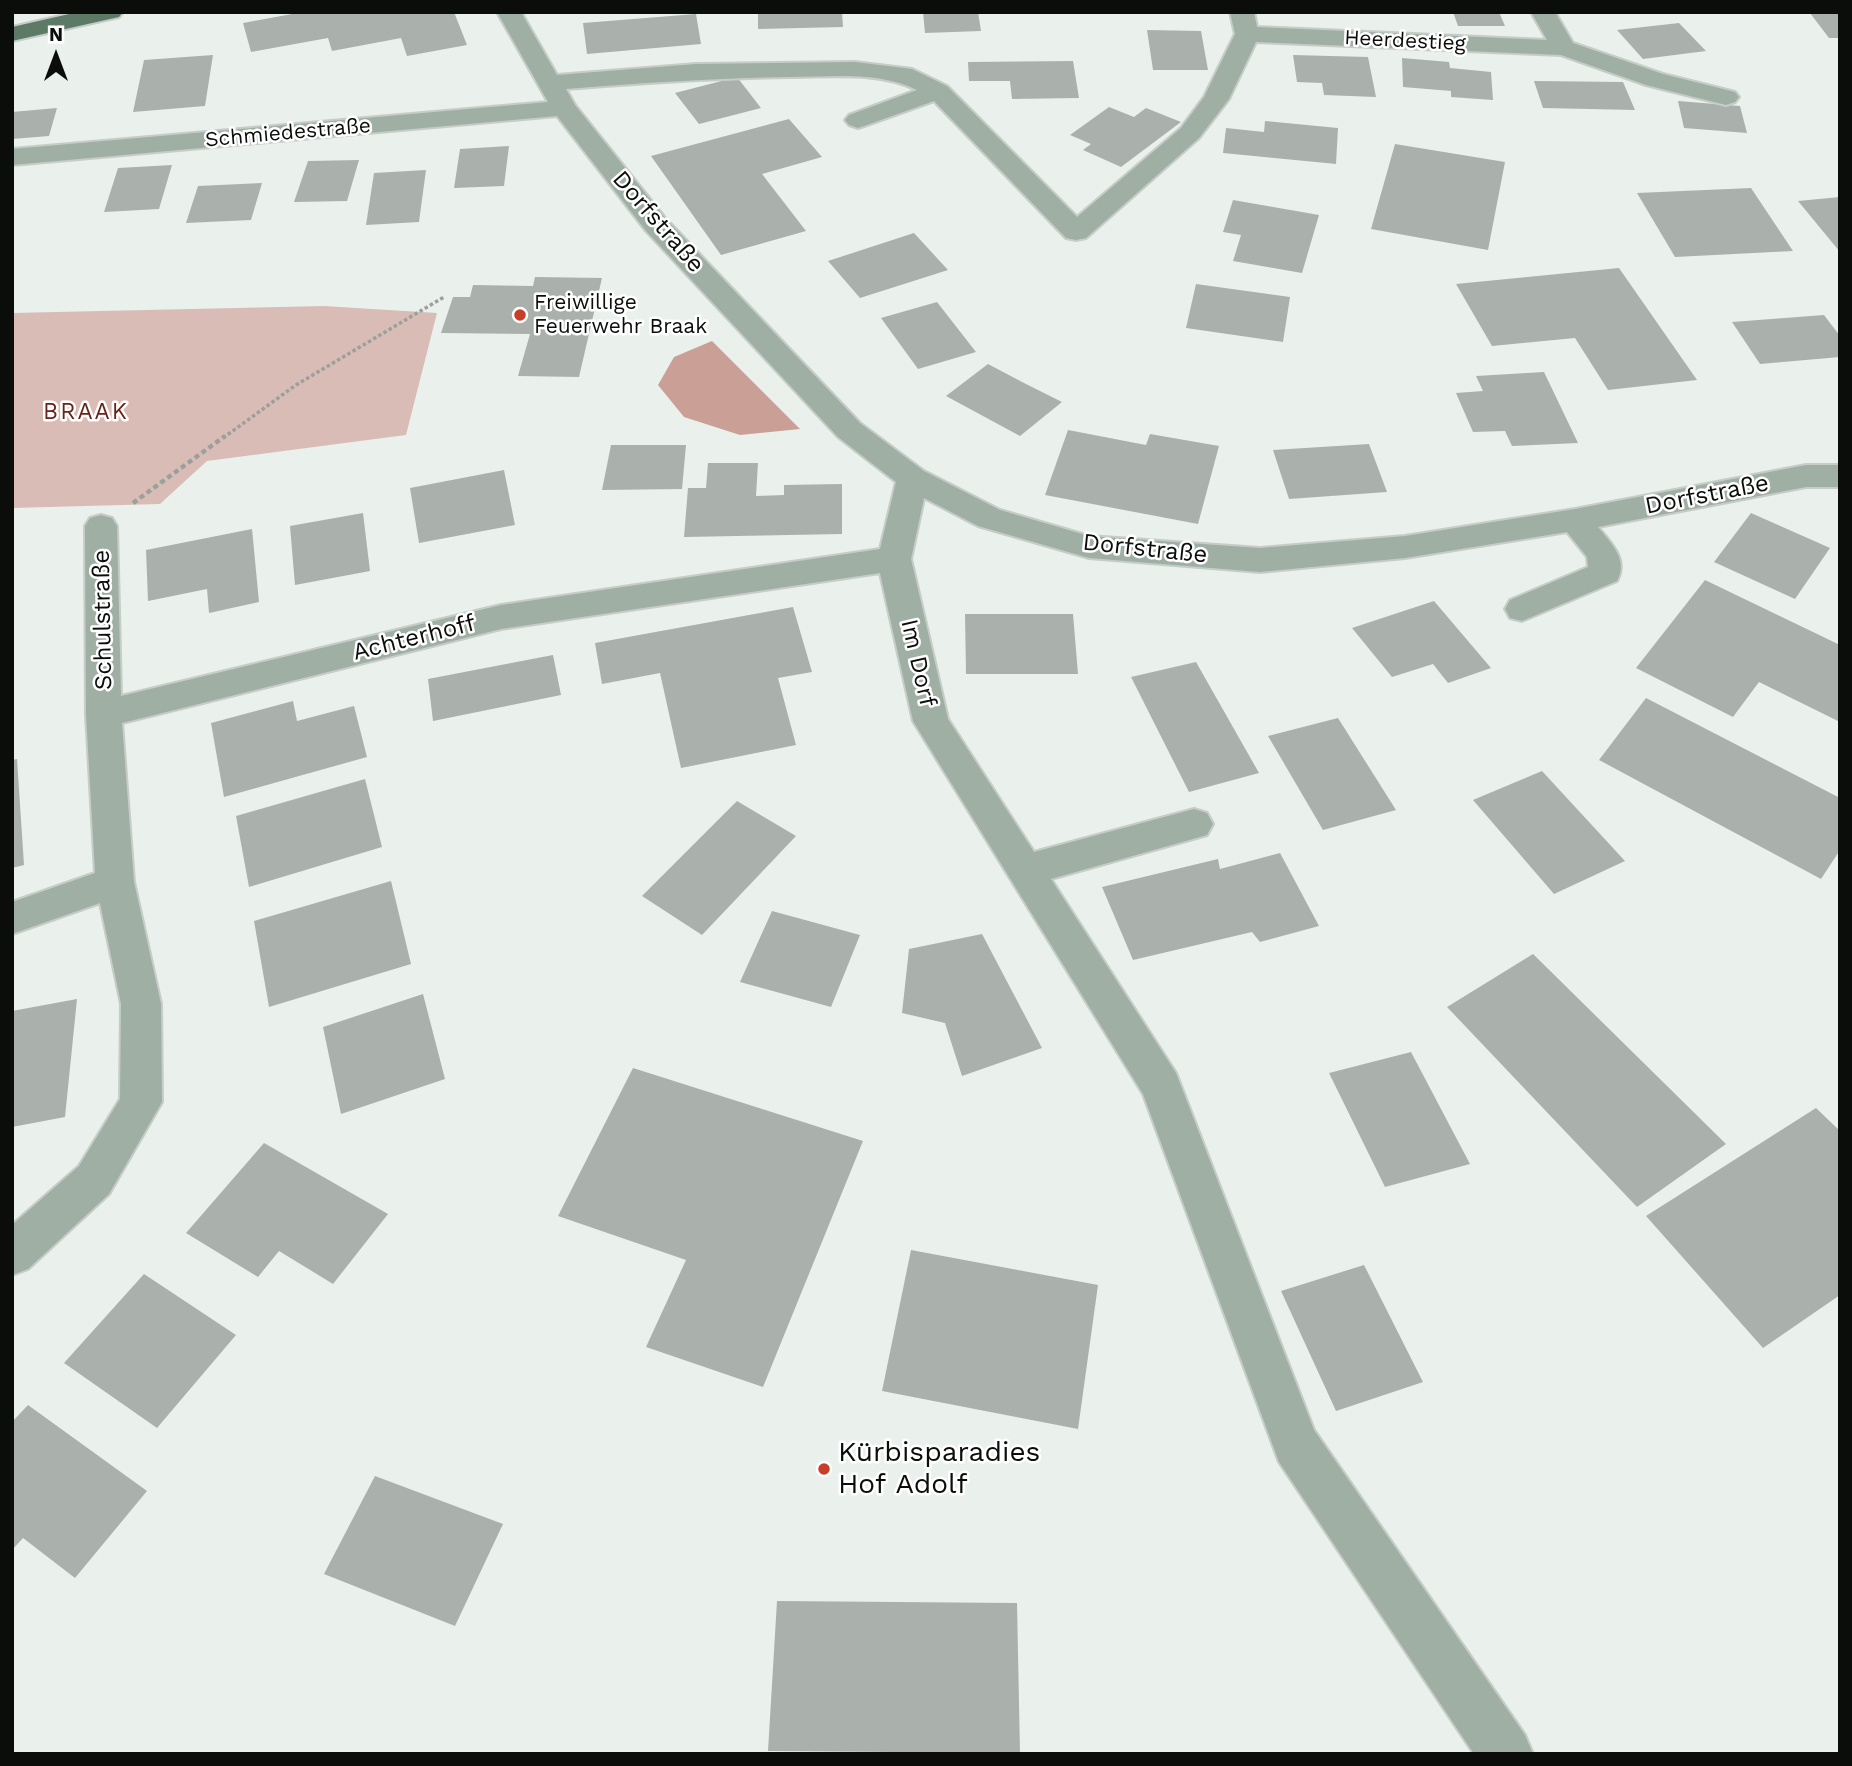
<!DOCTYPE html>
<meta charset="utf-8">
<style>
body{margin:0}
#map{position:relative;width:1852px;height:1766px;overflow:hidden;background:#eaf1ec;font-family:"Work Sans",sans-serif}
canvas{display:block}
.frame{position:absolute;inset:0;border:14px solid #0b0d0b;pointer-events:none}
.north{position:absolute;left:21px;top:21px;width:70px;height:70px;-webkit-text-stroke:5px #fff;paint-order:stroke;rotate:0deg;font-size:19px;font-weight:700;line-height:28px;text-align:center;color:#0b0d0b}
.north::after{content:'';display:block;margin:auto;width:24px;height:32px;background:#0b0d0b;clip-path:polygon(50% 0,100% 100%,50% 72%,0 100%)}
</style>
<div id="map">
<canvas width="1852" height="1766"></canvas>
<div class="frame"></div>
<div class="north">N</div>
</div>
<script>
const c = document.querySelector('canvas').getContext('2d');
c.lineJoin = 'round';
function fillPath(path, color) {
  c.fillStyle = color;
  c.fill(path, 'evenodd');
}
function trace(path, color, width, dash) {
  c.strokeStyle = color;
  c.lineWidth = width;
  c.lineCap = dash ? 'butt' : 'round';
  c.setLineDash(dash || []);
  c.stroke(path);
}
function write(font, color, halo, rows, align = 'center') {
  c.font = font + ' "Work Sans",sans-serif';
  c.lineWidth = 5;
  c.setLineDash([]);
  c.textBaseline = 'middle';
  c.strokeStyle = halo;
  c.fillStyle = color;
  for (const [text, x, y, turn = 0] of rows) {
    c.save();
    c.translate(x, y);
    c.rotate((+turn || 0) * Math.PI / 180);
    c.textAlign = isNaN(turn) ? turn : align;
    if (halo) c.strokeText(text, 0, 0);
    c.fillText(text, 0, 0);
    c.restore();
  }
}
fillPath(new Path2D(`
 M324,306L437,313L406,435L207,461L160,504L12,508V313Z`), '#dabcb6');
fillPath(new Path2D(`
 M712,341L800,429L740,435L684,417L658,385L674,357Z`), '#ca9f96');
fillPath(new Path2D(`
 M303,12H454L467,45L407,56L401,38L332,51L328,38L251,52L243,23Z
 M758,12H842L843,27L758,29Z
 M923,12H978L981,31L925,33Z
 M1453,12H1499L1505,26H1458Z
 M1834,12H1840V38H1829L1810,13Z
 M696,14L701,44L587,54L583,23Z
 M1679,23L1706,51L1643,59L1617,30Z
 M1147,30L1201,31L1208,70H1153Z
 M213,55L205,106L133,112L144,60Z
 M1293,55L1368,57L1376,97L1324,95L1322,83L1297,82Z
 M1402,58L1449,62L1450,68L1491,72L1493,100L1451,97V91L1403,87Z
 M1073,61L1079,98L1012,99L1010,81H969L968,62Z
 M737,77L761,108L699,124L675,93Z
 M1534,81L1623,82L1635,110L1543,108Z
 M1678,101L1740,106L1747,133L1684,128Z
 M1109,107L1134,117L1146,108L1181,122L1121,167L1083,150L1091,144L1070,135Z
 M57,108L49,136L12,139V112Z
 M789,119L822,157L762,174L806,231L721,255L651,156Z
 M1265,121L1338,128L1336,164L1223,153L1226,128L1264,132Z
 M1395,144L1505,162L1488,250L1371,229Z
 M509,146L504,186L454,188L460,149Z
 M359,160L347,201L294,202L308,161Z
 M172,165L159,209L104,212L118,168Z
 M426,170L419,222L366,225L374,173Z
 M262,183L251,220L186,223L198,186Z
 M1751,188L1793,251L1675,257L1637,193Z
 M1840,197V252L1798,201Z
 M1233,200L1319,215L1302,273L1233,261L1241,235L1223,232Z
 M914,233L948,270L860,298L828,261Z
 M1619,268L1697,380L1608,390L1575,338L1492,346L1456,284Z
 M535,277L602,278L579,377L518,376L530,334L441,333L453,297H470L473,285L533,286Z
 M1196,284L1290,297L1283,342L1186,328Z
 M937,302L976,352L918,369L881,318Z
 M1824,315L1840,336V357L1760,364L1732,322Z
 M988,364L1024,383L1062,402L1020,436L946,396Z
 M1544,372L1578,443L1512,446L1505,431L1473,432L1456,393L1483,391L1476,376Z
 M1068,430L1146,445L1150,434L1219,446L1198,524L1045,495Z
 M1369,444L1387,492L1289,499L1273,450Z
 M611,445H686L682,489L602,490Z
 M708,463H758L756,496L784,495V485L842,484V534L684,537L688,488H706Z
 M504,470L515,525L419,543L410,488Z
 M363,513L370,571L295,585L290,526Z
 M1751,513L1830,548L1795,599L1714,562Z
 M252,529L259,602L209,613L207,589L148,601L146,550Z
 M1705,580L1840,645V722L1759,682L1733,717L1636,668Z
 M1434,601L1491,668L1448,683L1433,664L1392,677L1352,628Z
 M793,607L812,672L778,678L796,745L681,768L660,673L602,684L595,643Z
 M965,614H1073L1078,674H966Z
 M553,655L561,695L433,721L428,679Z
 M1196,662L1259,773L1189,792L1131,677Z
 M1646,698L1840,798V850L1821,879L1599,760Z
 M293,701L297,721L354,706L367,757L224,797L211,723Z
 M1338,718L1396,810L1323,830L1268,736Z
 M17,759L24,865L12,868V760Z
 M1542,771L1625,861L1554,894L1473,800Z
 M365,779L382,847L249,887L236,816Z
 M737,801L796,836L702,935L642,896Z
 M1280,853L1319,926L1260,942L1252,932L1133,960L1102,887L1218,859L1220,869Z
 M391,881L411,964L269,1007L254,921Z
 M772,911L860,935L831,1007L740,982Z
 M982,934L1042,1048L962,1076L945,1023L902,1013L909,949Z
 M1533,954L1726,1144L1637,1207L1447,1007Z
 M423,994L445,1079L341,1114L323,1027Z
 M77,999L65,1117L12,1127V1011Z
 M1411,1052L1470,1164L1385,1187L1329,1073Z
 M633,1068L863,1141L763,1387L646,1347L686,1260L558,1216Z
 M1816,1108L1840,1131V1295L1763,1348L1646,1216Z
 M264,1143L388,1214L333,1284L279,1251L258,1277L186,1233Z
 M911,1250L1098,1285L1078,1429L882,1391Z
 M1364,1265L1423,1382L1336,1411L1281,1291Z
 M144,1274L236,1335L157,1428L64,1363Z
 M28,1405L147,1491L75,1578L23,1538L12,1550V1422Z
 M375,1476L503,1524L455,1626L324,1574Z
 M777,1601L1017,1603L1020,1753L768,1751Z`), '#aab1ac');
const minor = new Path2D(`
 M497,12H521L557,75L696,64L855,62L912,69L947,86L1077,217L1181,128L1204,97L1235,34L1230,12H1254L1257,27L1547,40L1531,12H1555L1573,43L1663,74L1735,92L1739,97L1735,102L1726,105L1646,85L1561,55L1256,42L1229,99L1199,138L1086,238L1076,240L1066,238L934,101L867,125L858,128L849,125L845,120L849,115L917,90C878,71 832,77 790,77C715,78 641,83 566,89L575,105L666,219L860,423L924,471L1000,510L1089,536L1260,548L1405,536L1575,509L1806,465H1840V487H1806L1598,527C1611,543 1629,560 1617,581L1522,621L1510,618L1505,609L1510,600L1588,567L1587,557L1567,532L1405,558L1260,572L1089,558L978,526L924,498L911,559L948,719L1034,852L1194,809L1207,813L1213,824L1207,835L1051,879L1176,1073L1314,1430L1525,1735L1533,1754H1474L1279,1462L1143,1094L913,721L880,573L501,629L122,723L134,882L161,1004L162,1102L109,1194L28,1269L12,1275V1225L79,1166L120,1099L121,1004L100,903L12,934V902L95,873L86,714L85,526L90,518L101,515L112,518L117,526L121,696L501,605L880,549L896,482L838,437L646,231L557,116L12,165V149L548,102Z`);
const major = new Path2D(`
 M78,12H123L119,17L12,41V27Z`);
trace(minor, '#c6cdc8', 4);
trace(major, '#c6cdc8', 4);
trace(new Path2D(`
 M223,438L296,385L444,297`), '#9ba09c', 3.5, [3.5, 2.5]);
trace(new Path2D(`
 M133,503L225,436`), '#9ba09c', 4.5, [5, 3.5]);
fillPath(minor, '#9fafa4');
fillPath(major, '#5d7a66');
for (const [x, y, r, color] of [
 [520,315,7,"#c93e29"],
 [824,1469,7,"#c93e29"]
]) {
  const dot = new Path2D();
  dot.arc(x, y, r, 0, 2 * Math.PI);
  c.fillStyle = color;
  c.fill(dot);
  trace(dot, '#fff', 2.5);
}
write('21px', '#0b0d0b', '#fff', [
 ["Heerdestieg",1405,41,3],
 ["Schmiedestraße",288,133,-5]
]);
write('21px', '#0b0d0b', '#fff', [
 ["Freiwillige",534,303],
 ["Feuerwehr Braak",534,327]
], 'left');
c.letterSpacing = '2px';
write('23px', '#68241a', '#fff', [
 ["BRAAK",86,412]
]);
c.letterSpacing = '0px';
write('24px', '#0b0d0b', '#fff', [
 ["Dorfstraße",658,222,49],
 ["Dorfstraße",1707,495,-11],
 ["Dorfstraße",1145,549,6],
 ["Schulstraße",103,620,-91],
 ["Achterhoff",414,638,-14],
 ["Im Dorf",918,663,77]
]);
write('28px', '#0b0d0b', '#fff', [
 ["Kürbisparadies",838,1453],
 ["Hof Adolf",838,1485]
], 'left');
</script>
